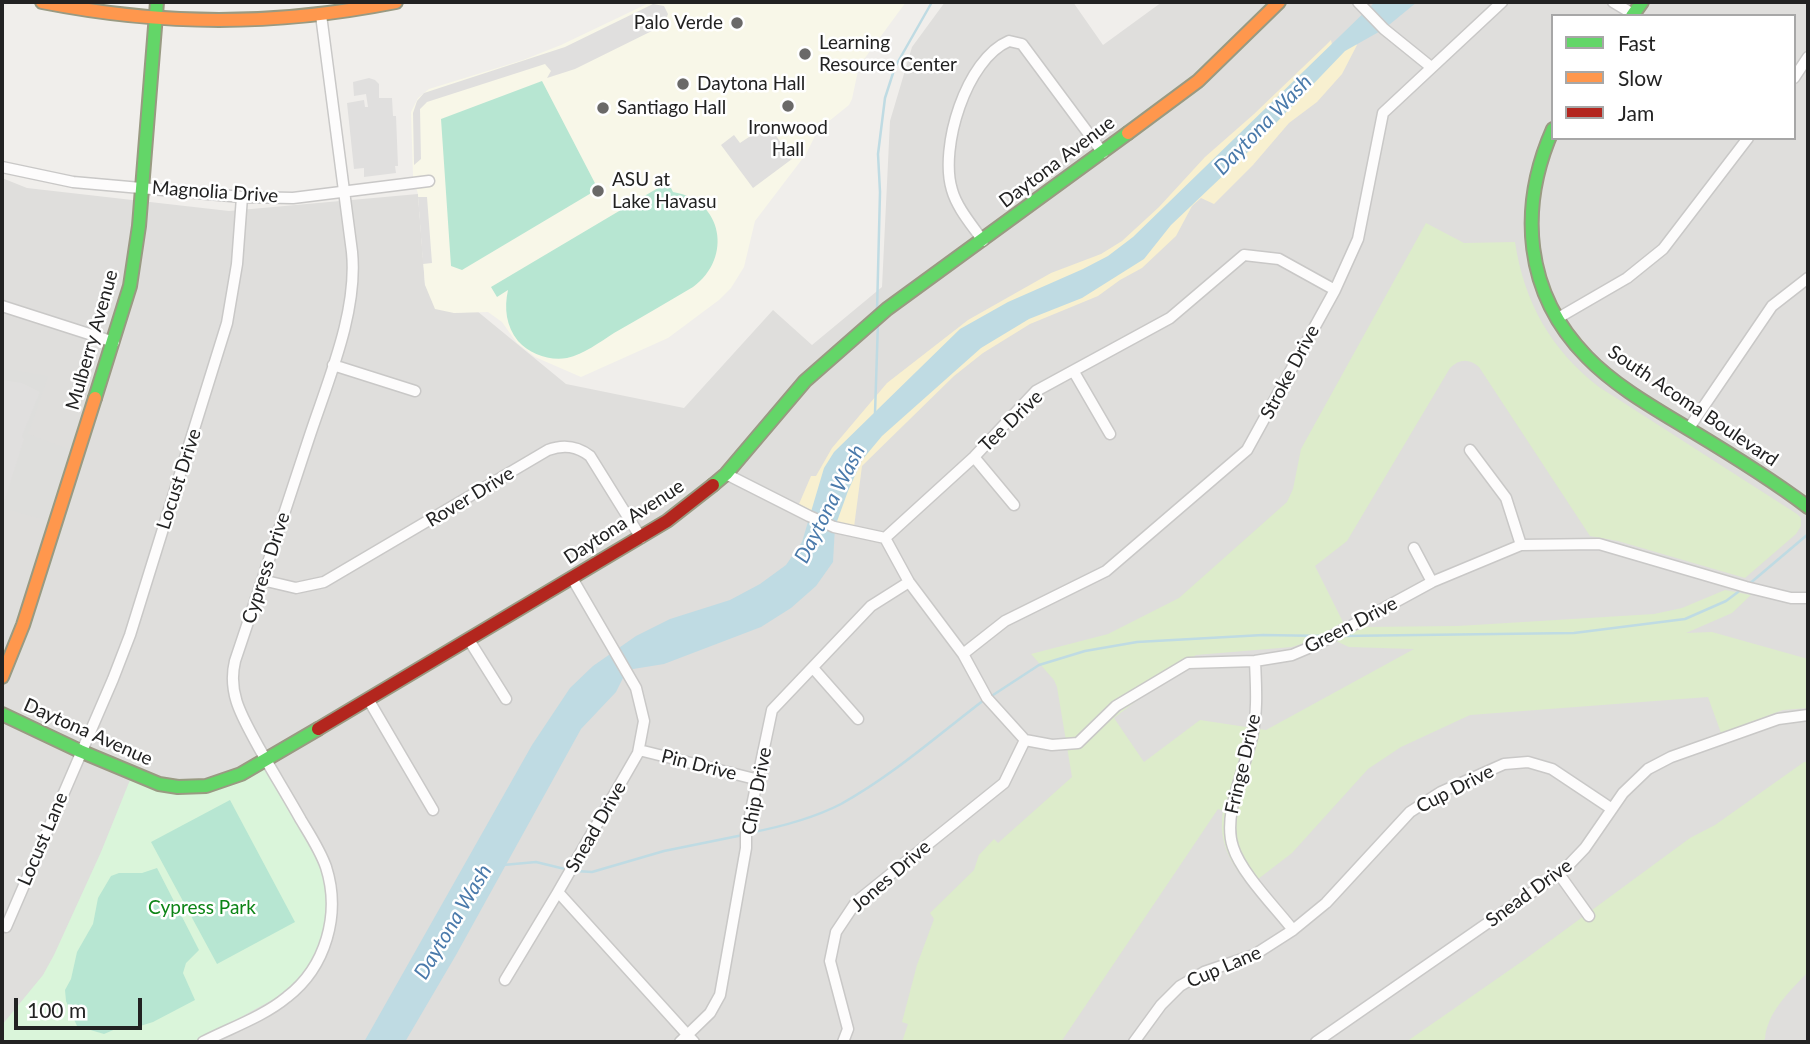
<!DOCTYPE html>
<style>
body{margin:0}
#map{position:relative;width:1810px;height:1044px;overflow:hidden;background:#f0eeeb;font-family:Lato,sans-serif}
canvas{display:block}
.frame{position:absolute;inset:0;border:4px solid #222;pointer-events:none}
.legend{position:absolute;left:1551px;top:14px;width:245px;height:126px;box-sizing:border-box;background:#fff;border:2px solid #a7a7a7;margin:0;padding:9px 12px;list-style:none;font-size:21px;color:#222}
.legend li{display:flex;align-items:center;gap:14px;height:35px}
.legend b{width:35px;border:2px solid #a7a7a7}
.scale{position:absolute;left:14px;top:998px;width:128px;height:32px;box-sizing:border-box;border:4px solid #222;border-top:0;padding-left:9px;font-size:21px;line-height:24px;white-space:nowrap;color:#222;-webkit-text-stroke:5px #fff;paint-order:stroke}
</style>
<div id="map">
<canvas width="1810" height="1044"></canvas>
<div class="frame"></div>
<ul class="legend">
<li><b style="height:9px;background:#63d668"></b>Fast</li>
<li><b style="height:9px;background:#ff974d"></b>Slow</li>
<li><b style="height:9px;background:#b3261e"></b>Jam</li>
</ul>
<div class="scale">100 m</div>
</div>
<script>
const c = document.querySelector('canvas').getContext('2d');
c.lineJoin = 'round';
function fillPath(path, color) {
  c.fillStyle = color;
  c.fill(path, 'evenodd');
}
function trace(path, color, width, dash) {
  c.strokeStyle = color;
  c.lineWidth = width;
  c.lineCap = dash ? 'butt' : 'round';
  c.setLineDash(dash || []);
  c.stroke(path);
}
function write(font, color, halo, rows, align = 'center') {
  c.font = font + ' Lato,sans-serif';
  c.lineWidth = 5;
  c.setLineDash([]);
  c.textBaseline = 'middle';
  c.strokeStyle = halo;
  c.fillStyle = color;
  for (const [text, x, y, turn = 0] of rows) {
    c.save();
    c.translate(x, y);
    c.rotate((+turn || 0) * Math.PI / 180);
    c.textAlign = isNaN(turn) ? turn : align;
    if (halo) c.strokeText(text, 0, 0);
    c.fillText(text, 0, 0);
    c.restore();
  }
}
fillPath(new Path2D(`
 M945,2H1073L1103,45L1162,2H1808V1042H2V178L27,188L229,211L418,194L425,285L454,313L477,311L566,384L684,408L773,310L812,345L882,287L890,121L912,47ZM1553,16H1794V138H1553Z`), '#dfdedc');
fillPath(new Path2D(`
 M651,2H906L859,66L852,99L849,105L818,130L806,154L755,221L744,267L731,288L719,300L668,338L581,377L535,357L517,343L502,322L488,312L454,313L435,309L425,285L418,194L413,176L411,112L418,98L429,89L523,60L561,45Z`), '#f8f7e8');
fillPath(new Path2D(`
 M2,368L48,376L28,434L74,451L52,522L6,509L2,522Z`), '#dededc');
fillPath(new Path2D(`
 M1426,223L1464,243L1515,242C1524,302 1551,350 1599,387L1797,514L1801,518V526L1796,534L1745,578L1618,541L1590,536L1479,367C1469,358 1459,359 1450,368L1347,541L1315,566L1343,622L1311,641L1292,647L1196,655L1114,718L1144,762L1200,720L1266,730L1414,649L1349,647L1336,641L1364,627L1458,626L1654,614L1682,608L1725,590L1751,595L1732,613L1686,633L1712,632L1808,659V708L1783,710L1721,733L1708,697L1470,715L1401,747L1368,769L1292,853L1249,886C1230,862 1218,842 1223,811L1218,809L1061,1042H902L908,1024L902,1022L917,965L934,919L930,913L974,870L979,855L994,839L998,843L1072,777L1057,687L1054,680L1031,654L1108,634L1179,598L1287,502L1293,489L1301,449Z
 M1804,762H1808V972C1790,991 1767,1012 1765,1039L1762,1042H1406L1524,960L1690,838L1715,825Z`), '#ddeccb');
fillPath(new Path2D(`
 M1350,37L1357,45L1342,74L1317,102L1289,123L1253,165L1214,204L1201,198L1192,206L1176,236L1142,268L1120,280L1098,296L1030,324L983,353L954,376L862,466L854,527L826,518L799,504L811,476H816L832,448L887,383L968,320L1051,273L1101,254L1122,241L1159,207L1205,157L1254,114L1325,46L1331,40L1333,49Z`), '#f8f0d0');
fillPath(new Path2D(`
 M259,770H267L312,846L324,873L327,892L324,931L319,949L305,973L296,982L274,999L195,1042H2V1025L43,975L54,955L101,852L130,780C175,801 218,797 259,770Z`), '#daf5da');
fillPath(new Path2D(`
 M542,81L598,189L462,270L451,266L441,119Z
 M668,182L673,192C723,200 733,258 693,287C667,302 641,318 614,333C600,342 584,354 567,358C549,361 530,354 518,341C506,326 504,308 508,290L497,297L491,287Z
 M230,800L295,922L217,964L151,842Z
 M157,868L199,950L186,963L183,973L195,1000L153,1022L137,1027L118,1028L104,1034L77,1026L66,1001L65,990L71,979L77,952L93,924L98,898L111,876L119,873H142Z`), '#b7e6d2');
fillPath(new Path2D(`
 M653,4L664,6L668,14L664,25L575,69L547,78L551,71L545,64L427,102L420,109L421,159L414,165L413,113L417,101L424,93L565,47Z
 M369,78L375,80L379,84V98H392L393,116H396L398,166H395L396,173L364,177V168L354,169L347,103L364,100L365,107H368L366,94L354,96L353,82Z
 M766,121L792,159L753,188L721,145L734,135L740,143L752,135L750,132Z
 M418,197H427L432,263L423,264Z
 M2,380L22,383L40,392L22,436L24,439L2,509Z`), '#e0dfde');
fillPath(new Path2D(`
 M1375,2H1417L1384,29L1345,51L1250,150L1171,225L1144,259L1082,298L1029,319L981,348L882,436L862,460L848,491L835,527L833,562L816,586L791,608L761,627L664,664L627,670L616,692L581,729L456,955L405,1042H364L532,745L570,688L593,666L636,636L670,619L730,600L760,584L786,565L802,542L824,468L834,452L960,329L1008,302L1083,269L1108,256L1133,237Z`), '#bfdbe3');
trace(new Path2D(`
 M877,312L880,192L878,154L885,98L895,67L932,2
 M875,413L878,322
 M1748,585L1807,535
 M1341,636L1574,633L1685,619L1726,601L1742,589
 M990,697L1039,665L1085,651L1137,642L1263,635L1324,636
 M749,833C780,827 812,819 841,804C892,776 938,735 984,700
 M503,865L536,862L569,870
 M576,871L592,872L664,851L743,835`), '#bfdbe3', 2.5);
const street = new Path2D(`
 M1358,2L1384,29L1431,67
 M1613,2L1633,14
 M1794,78L1808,57
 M2,167L73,182L242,197L293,198L429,181
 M983,241C972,225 957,208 952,190C939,148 966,59 1009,41L1022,44L1103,153
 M2,306L114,342
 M1558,318L1627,278L1663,249L1748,138
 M333,365L415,391
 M1074,372L1110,434
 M1689,428L1772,306L1808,278
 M1470,450L1506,498L1521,545
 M974,457L1014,505
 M726,474L809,516L834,527L885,538
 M885,538L909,582L963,654L987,698L1025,740L1052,745L1078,743L1116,706L1188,663L1255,661L1292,655L1318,644L1432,582L1521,545L1599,544L1746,587L1791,598H1808
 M885,538L974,457L1036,391L1170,318L1244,255L1279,259L1335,290
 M1414,548L1432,582
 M572,578L636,688L644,721L638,753L558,892L694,1042
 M262,580L296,588L324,582L548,450C564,444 577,446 590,456L641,538
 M469,640L506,699
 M963,654L1005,621L1106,571L1247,450L1335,290L1358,239L1383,113L1502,2
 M1255,661C1256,686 1258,711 1252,737C1245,769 1222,815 1233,847C1241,873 1276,908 1293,930
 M813,668L858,719
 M368,699L433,810
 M639,750L759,780
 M1559,874L1589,916
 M6,927L113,679L130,635L227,323L237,264L242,197
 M505,980L558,892
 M203,1042C230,1028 263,1017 287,997C326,967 341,914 326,867C320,850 310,835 301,820C287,795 272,771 258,746C243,718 227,694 235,661C260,587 285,512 309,438C328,380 358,312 352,252L321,15
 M680,1042L710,1013L720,995L746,848V834L772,710L871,606L909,582
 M843,1042L848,1029L830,961L836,932L856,902L1004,783L1025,740
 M1134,1042L1161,1005L1180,986L1204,972L1254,955L1293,930L1326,903L1410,812L1441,792L1504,764L1528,762L1552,769L1612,809
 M1316,1042L1564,870L1585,848L1623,793L1648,769L1671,757L1778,719L1808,715`);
const fast = new Path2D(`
 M1632,16L1642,2
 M1553,129C1518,208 1524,293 1587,357C1616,387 1656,409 1692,431C1732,455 1771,479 1808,507
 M95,398L130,286L139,226L157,2
 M713,485L726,474L805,381L887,309L1128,133
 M2,714L80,751L159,784L178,787L206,786L241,774L318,729`);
const slow = new Path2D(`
 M42,2C164,26 274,26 396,2
 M1128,133L1198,81L1279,2
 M2,677L23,625L95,398`);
const jam = new Path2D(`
 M318,729L667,521L713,485`);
trace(street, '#c9c8c7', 13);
trace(fast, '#999a82', 16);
trace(slow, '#999a82', 16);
trace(jam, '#999a82', 16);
trace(street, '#fdfcfc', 10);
trace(fast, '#63d668', 12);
trace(slow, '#ff974d', 12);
trace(jam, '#b3261e', 12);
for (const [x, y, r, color] of [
 [737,23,7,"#6a6968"],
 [805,54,7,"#6a6968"],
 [683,84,7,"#6a6968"],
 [788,106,7,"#6a6968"],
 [603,108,7,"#6a6968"],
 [598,191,7,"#6a6968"]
]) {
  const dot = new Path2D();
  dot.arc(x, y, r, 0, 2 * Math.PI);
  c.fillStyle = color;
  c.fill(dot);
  trace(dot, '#fff', 2.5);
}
write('19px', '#222', '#fff', [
 ["Palo Verde",723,23,"right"],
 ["Learning",819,43],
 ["Resource Center",819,65],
 ["Daytona Hall",697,84],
 ["Santiago Hall",617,108],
 ["Ironwood",788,128,"center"],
 ["Hall",788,150,"center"],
 ["ASU at",612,180],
 ["Lake Havasu",612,202]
], 'left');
write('19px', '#222', '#fff', [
 ["Daytona Avenue",1057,162,-37],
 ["Magnolia Drive",215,192,4],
 ["Mulberry Avenue",92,340,-74],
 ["Stroke Drive",1290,372,-62],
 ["South Acoma Boulevard",1693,406,34],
 ["Tee Drive",1011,421,-44],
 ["Locust Drive",179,479,-72],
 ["Rover Drive",470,497,-31],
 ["Daytona Avenue",624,522,-33],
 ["Cypress Drive",266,568,-72],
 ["Green Drive",1351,625,-27],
 ["Daytona Avenue",88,732,24],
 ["Fringe Drive",1243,764,-77],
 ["Pin Drive",699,765,14],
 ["Cup Drive",1455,789,-27],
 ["Chip Drive",757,791,-79],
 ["Snead Drive",596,827,-60],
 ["Locust Lane",43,839,-67],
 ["Jones Drive",891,876,-41],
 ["Snead Drive",1529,893,-36],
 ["Cup Lane",1224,967,-23]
]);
write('19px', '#0c8416', '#fff', [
 ["Cypress Park",202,908]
]);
write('italic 21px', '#4a7aab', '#fff', [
 ["Daytona Wash",1263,125,-46],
 ["Daytona Wash",830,504,-63],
 ["Daytona Wash",453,922,-59]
]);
</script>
